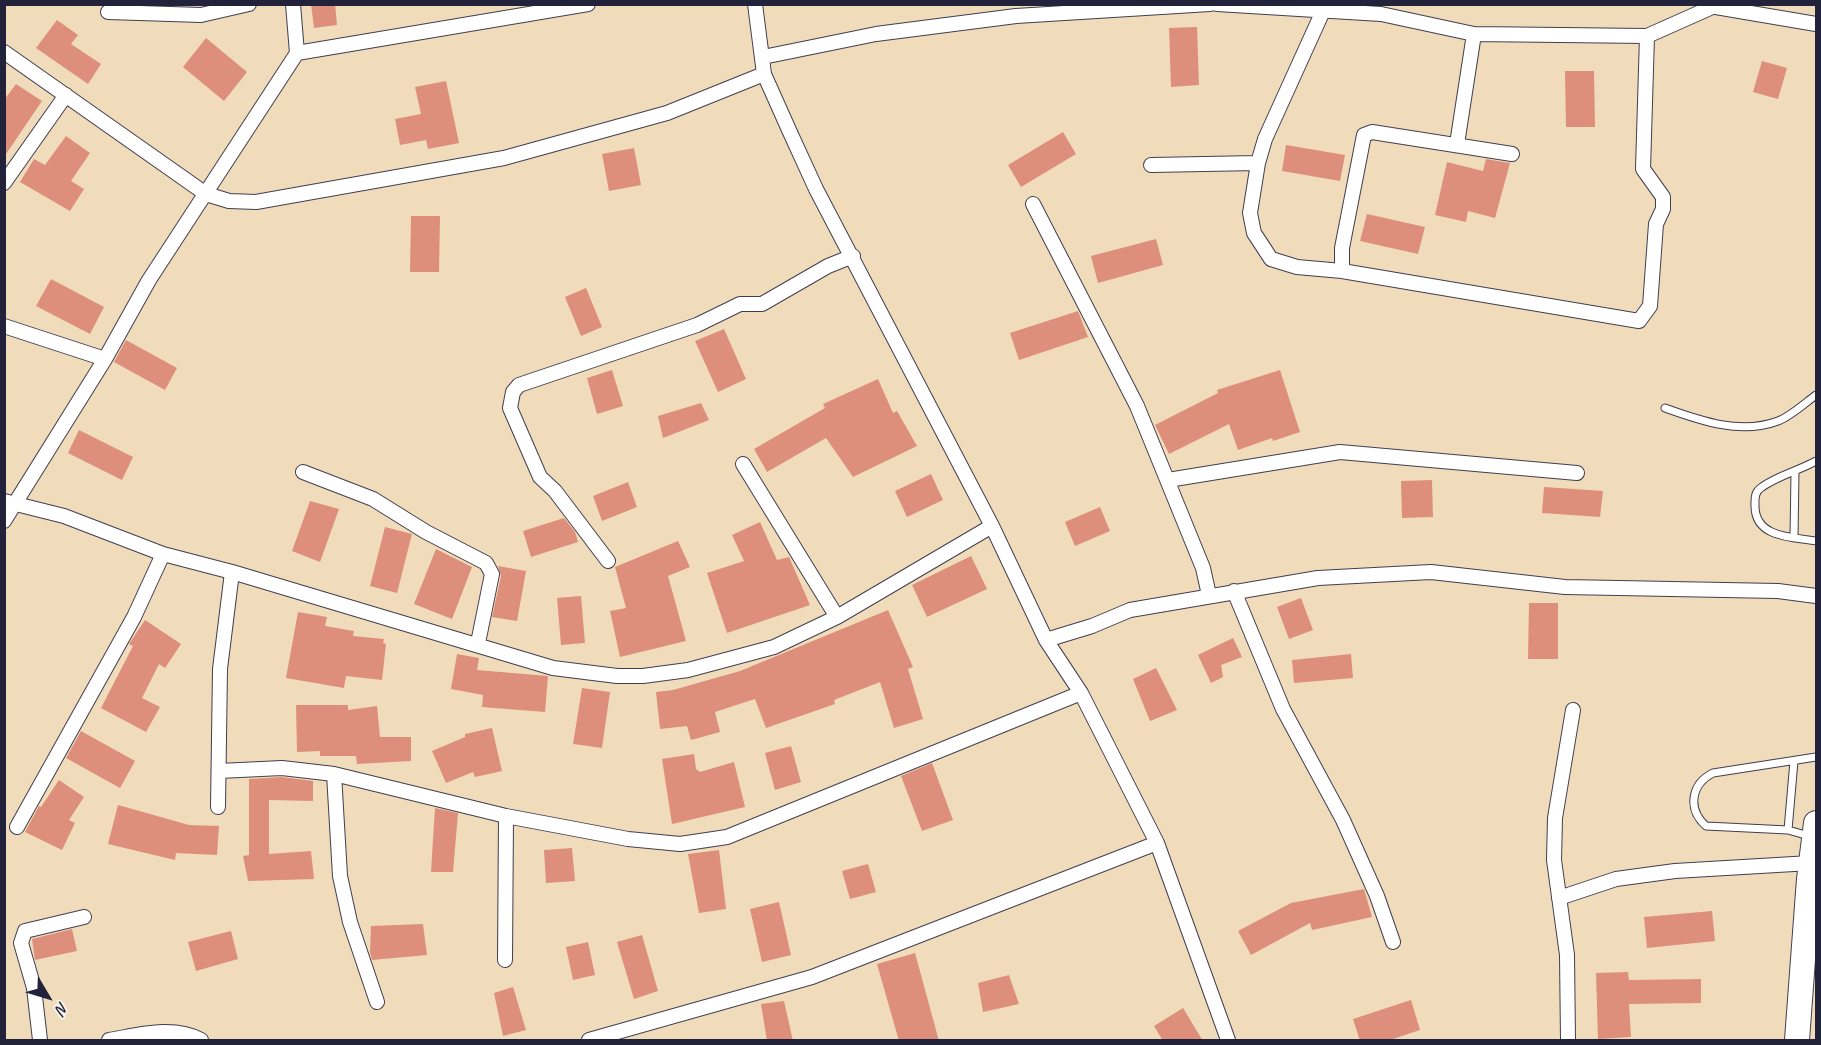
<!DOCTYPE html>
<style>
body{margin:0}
#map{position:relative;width:1821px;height:1045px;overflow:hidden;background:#f0dcbb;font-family:Caveat,sans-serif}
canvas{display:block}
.frame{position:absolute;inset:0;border:6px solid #22223b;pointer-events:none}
.north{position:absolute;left:18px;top:967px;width:60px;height:60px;-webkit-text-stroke:4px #f7f3e8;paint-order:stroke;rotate:128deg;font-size:16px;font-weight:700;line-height:24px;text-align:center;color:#22223b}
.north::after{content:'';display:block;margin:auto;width:21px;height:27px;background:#22223b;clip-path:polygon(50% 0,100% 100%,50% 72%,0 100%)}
</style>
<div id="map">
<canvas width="1821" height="1045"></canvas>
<div class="frame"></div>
<div class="north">N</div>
</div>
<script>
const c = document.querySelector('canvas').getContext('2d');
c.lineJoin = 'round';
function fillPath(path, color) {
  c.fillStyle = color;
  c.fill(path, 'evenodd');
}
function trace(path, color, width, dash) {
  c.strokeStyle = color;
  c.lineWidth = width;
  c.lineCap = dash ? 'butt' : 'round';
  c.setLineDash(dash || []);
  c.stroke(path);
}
fillPath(new Path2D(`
 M311,4H335L337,25L314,28Z
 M57,20L78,35L71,44L101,64L88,84L36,48Z
 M1197,27L1199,85L1171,87L1169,28Z
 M206,38L247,72L224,101L183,67Z
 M1762,61L1787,68L1778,99L1753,92Z
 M1565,71H1594L1595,127H1566Z
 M446,81L459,143L428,149L426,140L400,145L395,119L421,114L415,87Z
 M16,84L42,101L4,157V100Z
 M1063,132L1076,154L1021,187L1008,165Z
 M66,136L90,153L71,181L84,189L70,211L20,182L34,159L45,165Z
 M1286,145L1345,155L1340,181L1282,171Z
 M634,148L641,185L609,191L602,154Z
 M1486,159L1510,163L1495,218L1468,211L1466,222L1435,215L1447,162L1483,171Z
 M1367,214L1425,227L1418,254L1360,241Z
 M411,216H440L439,272H410Z
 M1156,239L1163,265L1098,283L1091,256Z
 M51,279L104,307L90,334L36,306Z
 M586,288L602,327L581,336L565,297Z
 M1078,311L1088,337L1019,360L1010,333Z
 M724,329L746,379L718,392L695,341Z
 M126,340L177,368L165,390L114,362Z
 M612,370L623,406L597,414L587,378Z
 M1280,370L1300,432L1273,441L1272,438L1238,450L1229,424L1169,454L1155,425L1218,393L1217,390Z
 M878,379L893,413L897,411L917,446L853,477L826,438L767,472L754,449L825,408L823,404Z
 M701,403L709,420L663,438L658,416Z
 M79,430L133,457L122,480L68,453Z
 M931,474L943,500L907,517L895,491Z
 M1432,480L1433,517L1402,518L1401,481Z
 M628,482L637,507L602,521L593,496Z
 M1544,487L1603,491L1600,517L1542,513Z
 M310,501L339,509L320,562L292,551Z
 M1100,507L1110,531L1075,546L1065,522Z
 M564,518L575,532L578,542L531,557L523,531Z
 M760,522L777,560L789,557L810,605L727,633L707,573L744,561L732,535Z
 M385,527L412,534L397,593L370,586Z
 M678,541L690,567L668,576L686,641L620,657L610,611L626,608L615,567Z
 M436,549L472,567L452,619L414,604Z
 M971,556L987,589L927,617L912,585Z
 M498,566L526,571L517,621L492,617L501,576Z
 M581,596L585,643L561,645L557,598Z
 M1301,598L1313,630L1289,639L1277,607Z
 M1529,603H1558V659H1528Z
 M888,610L913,667L908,669L923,719L894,728L880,682L834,700L835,704L766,728L755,699L715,712L720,732L691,740L687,726L660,729L656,692L673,690L740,671Z
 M298,612L327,617L325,626L354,631L353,636L384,639L383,643L386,644L382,680L346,676L344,688L286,678Z
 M145,620L181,644L165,668L159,664L142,698L160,707L146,732L101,708L133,646L129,644Z
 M1233,638L1242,657L1221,665L1223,677L1211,683L1198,655Z
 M457,654L479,658L477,670L548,676L545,712L482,707L483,695L451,689Z
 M1351,654L1353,678L1294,683L1292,660Z
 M1156,668L1177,710L1150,721L1133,679Z
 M582,688L610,692L602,748L573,744Z
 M296,705H348V710L377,706L380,737H411V761L357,764L356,756H320V751L297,752Z
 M492,728L502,771L475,777L473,772L446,783L432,751L465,737V734Z
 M81,731L135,761L120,788L66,758Z
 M791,746L801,782L775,790L765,753Z
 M694,754L696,769L700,772L734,762L745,807L672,824L662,759Z
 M932,763L953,820L922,831L901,776Z
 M282,777L313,781V801L269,800V854L311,851L314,879L248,881L243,856L249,855V779Z
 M59,780L84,797L69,820L75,823L62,850L25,832L39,806L41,807Z
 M118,805L189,825L219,826L217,855L176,853L175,860L108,844Z
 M435,808L458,813L453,872H431Z
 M572,848L575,881L546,883L544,850Z
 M719,850L726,909L699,913L688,854Z
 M868,864L876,892L850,899L842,871Z
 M1364,889L1372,917L1312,930L1310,923L1251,955L1238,931L1291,903Z
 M779,902L791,955L762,962L750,909Z
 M1712,911L1715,941L1647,948L1644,917Z
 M423,924L427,955L372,960L370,952L371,926Z
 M72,929L77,951L35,960L32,939Z
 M231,931L238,959L196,971L188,942Z
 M642,935L658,991L634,999L617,942Z
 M588,942L595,975L573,980L566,947Z
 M915,953L939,1041H899L877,964Z
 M1628,972L1629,980L1701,979V1003L1629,1004L1631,1037L1598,1039L1596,973Z
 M1009,975L1019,1004L983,1012L978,983Z
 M513,987L526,1030L503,1036L494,993Z
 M1411,1000L1420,1030L1387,1041H1360L1353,1019Z
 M784,1001L793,1041H767L761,1004Z
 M1183,1008L1203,1041H1163L1154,1026Z`), '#dd8f7c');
const lane = new Path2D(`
 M1665,408C1701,421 1741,435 1778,421C1791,416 1805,403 1816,395
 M1816,461C1800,470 1777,476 1762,487C1754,492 1755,499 1755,507C1756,538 1792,537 1816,541
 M1794,537L1795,472
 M1788,830L1794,761
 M1809,836L1788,830L1706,826C1687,809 1691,784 1713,773L1816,757`);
const street = new Path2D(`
 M755,4L764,74L789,130L816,189L992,526L1046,640L1081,693L1157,843L1228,1040
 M1217,4L1381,14L1474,34L1647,36L1710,8
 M1704,5L1816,24
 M1323,11L1265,139L1258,163L1250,213L1254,233L1271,259L1297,267L1342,271L1639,321L1650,306L1656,224L1663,209V197L1643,169L1647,36
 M108,12L201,15L249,4
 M4,52L206,194L229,201L256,202L504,158L667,113L764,74
 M297,53L588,4
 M763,57L876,34L1016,16L1210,4
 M1457,144L1474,34
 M1151,165L1258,163
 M4,183L66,95
 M1033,204L1137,406L1203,568L1209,595
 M1342,271V248L1364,135L1372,132L1512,154
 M4,326L105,359
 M743,464L837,617
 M303,472L373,499L426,532L486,563L492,574L478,643
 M1168,480L1340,452L1577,473
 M4,501L64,516L163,554L232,572L553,668L617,676H643L688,670L774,647L837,617L992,526
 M4,521L105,359L149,280L297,53L293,4
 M608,561L555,491L540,477L510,408L513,392L519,385L697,325L740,304H762L828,266L853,256
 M1234,591L1283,709L1343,820L1377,896L1393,942
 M1046,640L1092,626L1130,610L1318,578L1431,572L1565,587L1778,591L1816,596
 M219,771L282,768L334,774L506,816L628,839L680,844L727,837L1081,693
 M334,774L340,876L350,922L377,1002
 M218,807L220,669L232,572
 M17,827L134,617L163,554
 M1559,898L1616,879L1675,871L1811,863
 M505,960L506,816
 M40,1040L34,988L21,943L25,931L84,917
 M109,1040C139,1035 173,1025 201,1040
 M589,1040L812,977L1157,843
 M1568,1040L1567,955L1554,860L1555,818L1573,710`);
const highway = new Path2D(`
 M1797,1040L1809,879L1816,823`);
trace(lane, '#413e4e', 9);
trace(street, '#413e4e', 16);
trace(highway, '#413e4e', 26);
trace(lane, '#fff', 7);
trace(street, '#fff', 14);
trace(highway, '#fff', 24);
</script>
